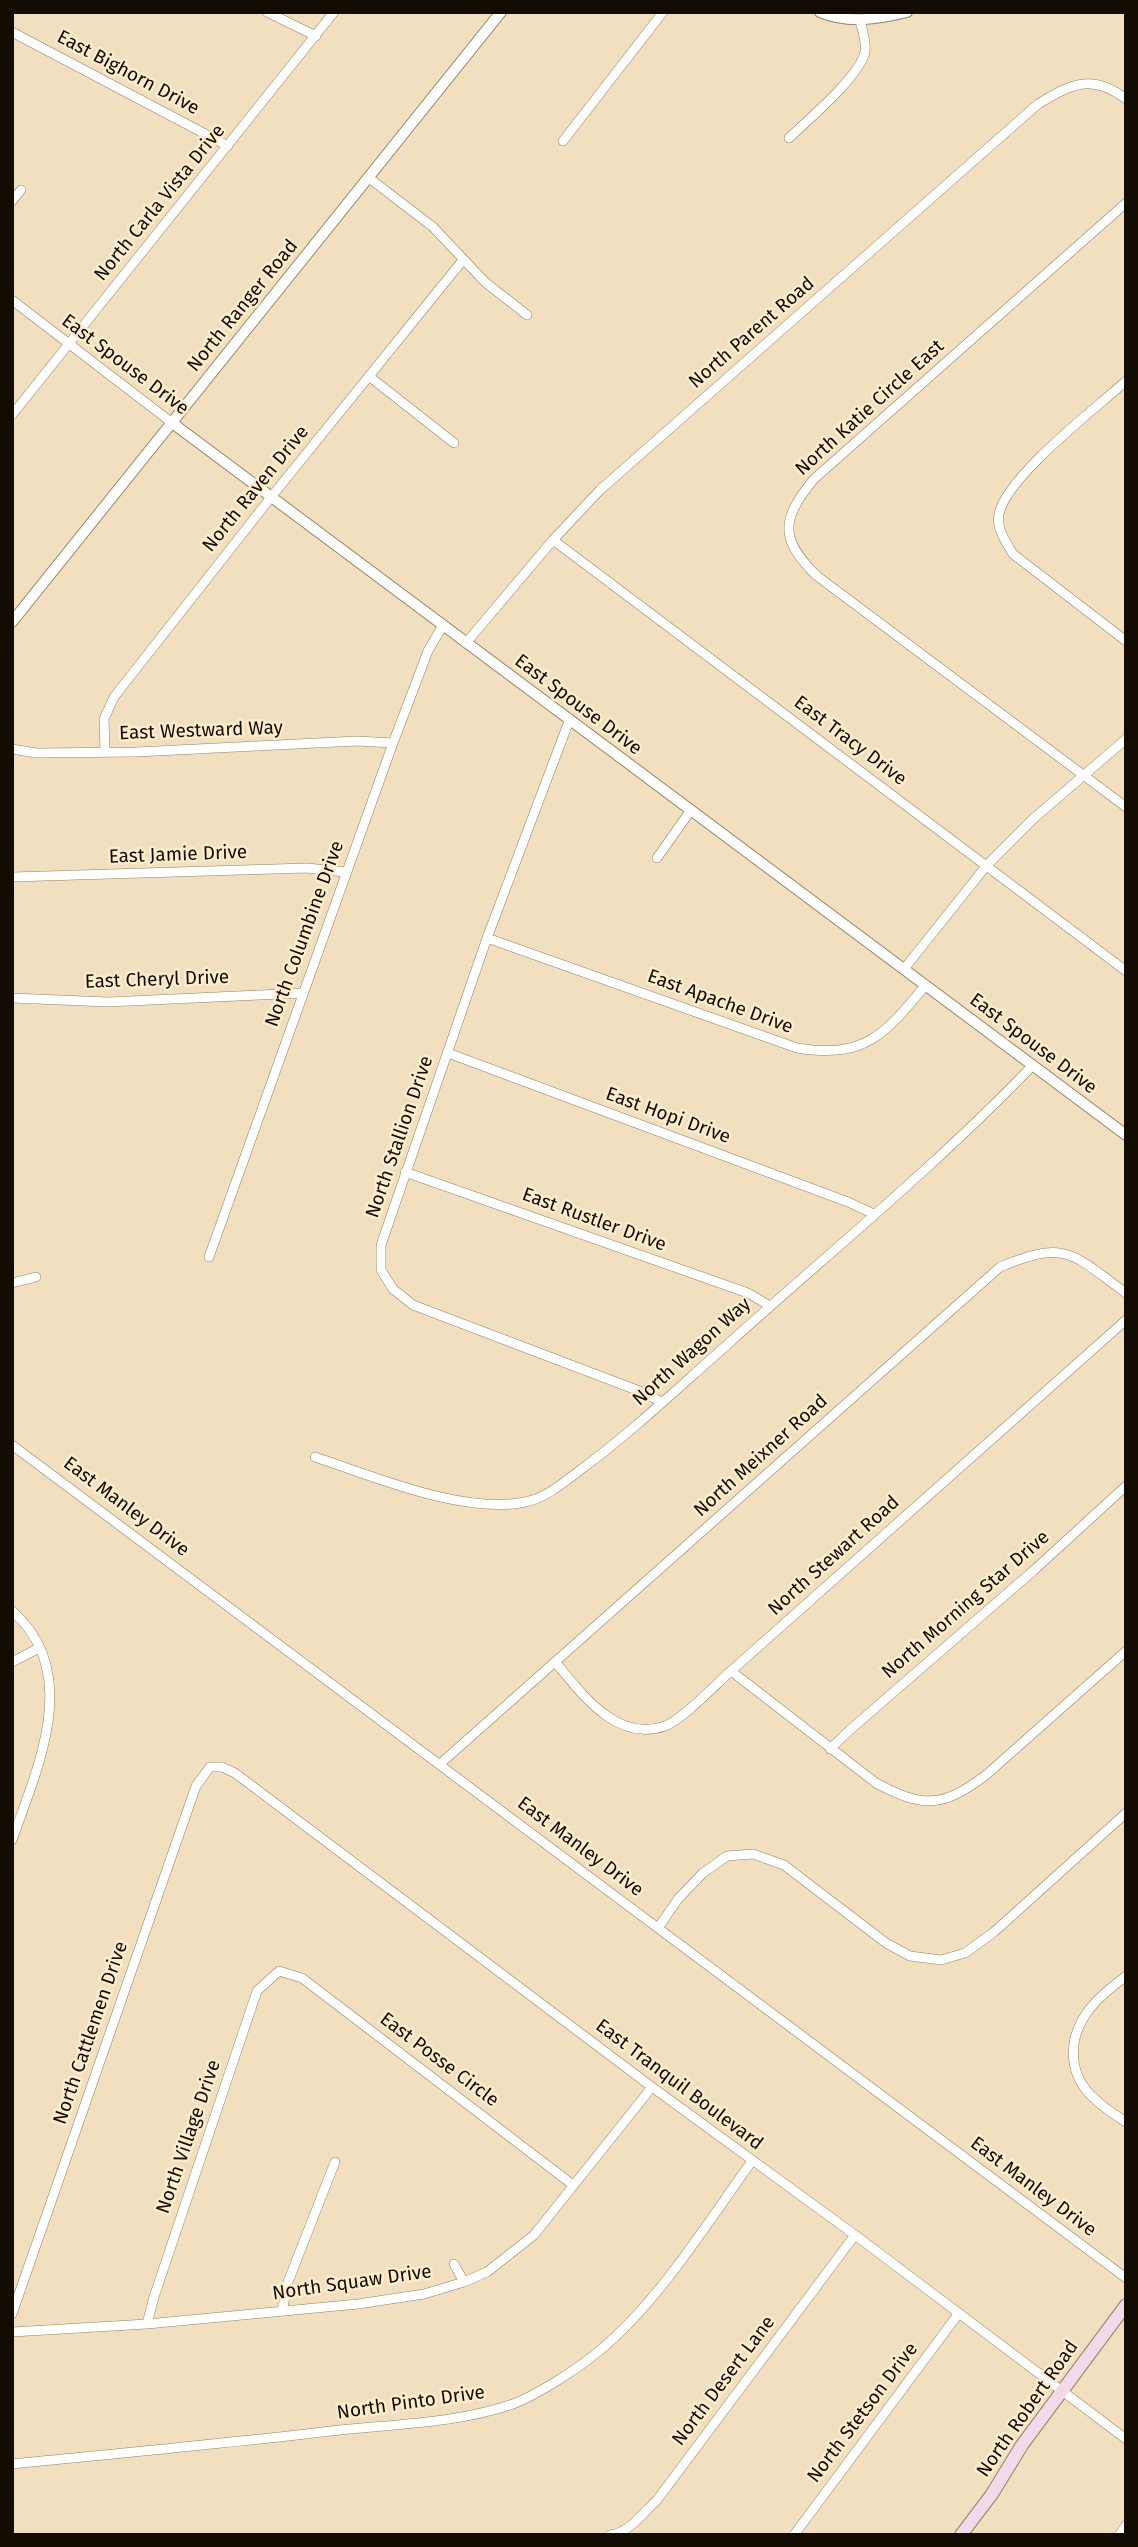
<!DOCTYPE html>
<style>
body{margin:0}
#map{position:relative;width:1138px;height:2547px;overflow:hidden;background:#f1dfbf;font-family:"Fira Sans",sans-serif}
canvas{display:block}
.frame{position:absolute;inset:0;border:14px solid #120c03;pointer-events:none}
</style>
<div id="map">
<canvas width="1138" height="2547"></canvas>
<div class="frame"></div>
</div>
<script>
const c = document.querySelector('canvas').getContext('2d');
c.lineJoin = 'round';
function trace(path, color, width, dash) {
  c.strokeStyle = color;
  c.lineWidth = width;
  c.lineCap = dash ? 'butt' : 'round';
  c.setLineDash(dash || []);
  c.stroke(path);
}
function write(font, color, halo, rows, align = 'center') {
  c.font = font + ' "Fira Sans",sans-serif';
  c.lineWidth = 5;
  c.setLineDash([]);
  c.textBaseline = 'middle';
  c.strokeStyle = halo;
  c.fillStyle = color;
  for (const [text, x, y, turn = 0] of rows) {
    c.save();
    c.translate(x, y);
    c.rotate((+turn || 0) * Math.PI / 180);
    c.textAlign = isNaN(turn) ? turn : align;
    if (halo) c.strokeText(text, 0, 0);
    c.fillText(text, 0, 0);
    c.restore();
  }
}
const minor = new Path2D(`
 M267,12L316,36
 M12,32L228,146
 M789,138C808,120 860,76 865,52C867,43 862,30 860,20
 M563,141L663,12
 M369,178L433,227L485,282L527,315
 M12,201L21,190
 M1126,203L814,479C781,519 779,539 817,576L1126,807
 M12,300L171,422
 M370,377L454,443
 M1126,381C1095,409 1006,477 999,514C996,529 1006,542 1013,554L1126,641
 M12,415L334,12
 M553,540L1126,971
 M466,643L553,540L600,490L1038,104C1071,84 1092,73 1126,99
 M569,721L487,938L381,1245V1270L393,1289L413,1305L642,1392L662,1402
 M12,749L36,753L136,752L357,741L393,743
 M105,752L104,719L114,697L272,496L463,260
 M657,858L691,810
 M12,877L307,868L345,872
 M487,938L797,1048C865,1059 884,1035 925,986
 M904,969L987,865L1033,819L1126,739
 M12,998L108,1002L303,993
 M448,1053L848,1202L874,1214
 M405,1172L748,1293L770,1306
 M209,1257L393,743L428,651L443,625
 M12,1283L36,1277
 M12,1445L1126,2278
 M315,1457C373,1476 464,1515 525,1502C546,1498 563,1483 579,1471C632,1432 679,1387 728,1344C830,1252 937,1165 1032,1066
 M12,1611C83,1672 37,1769 12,1840
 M12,1662L39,1648
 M556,1663C582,1694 617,1743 665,1726C682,1720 716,1684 731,1671L1126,1320
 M731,1671L876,1783C923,1808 942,1808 986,1775L1126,1651
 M830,1749L851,1729L1033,1571L1126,1486
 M440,1764L1000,1267C1067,1239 1072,1254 1126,1293
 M658,1928L678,1899L703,1873L727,1856L753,1854L784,1865L886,1943L910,1956L941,1960L965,1953L994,1932L1126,1813
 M1126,1976C1112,1987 1096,1999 1086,2014C1067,2042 1069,2077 1095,2099C1104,2108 1115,2115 1126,2122
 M454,2264L464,2282
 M282,2311L288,2282L335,2162
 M12,2314L196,1786L210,1767H222L235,1773L652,2087L855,2235L1126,2439
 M147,2324L154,2297L257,1991L279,1971L302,1978L573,2185
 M12,2332L147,2324L358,2304L424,2294L464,2282L487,2272L534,2235L652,2087
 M12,2464C122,2453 231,2443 340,2430C397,2424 458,2423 513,2404C537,2395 579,2368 599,2351C658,2303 707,2223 752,2161
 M610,2535C629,2533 643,2513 657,2500L855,2235
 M794,2535L959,2313
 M1119,2535L1126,2525`);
const tertiary = new Path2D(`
 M820,12C848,24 878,19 907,12
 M171,422L1126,1135
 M12,622L501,12`);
const secondary = new Path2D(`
 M961,2535L992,2494L1022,2445L1126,2305`);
trace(minor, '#938365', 10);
trace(tertiary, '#938365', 12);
trace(secondary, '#938365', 14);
trace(minor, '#fff', 9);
trace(tertiary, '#fff', 10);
trace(secondary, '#f1daea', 12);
write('19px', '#120c03', '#feeccc', [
 ["East Bighorn Drive",128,73,28],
 ["North Carla Vista Drive",160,203,-51],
 ["North Ranger Road",243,306,-51],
 ["North Parent Road",752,333,-41],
 ["East Spouse Drive",125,365,37],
 ["North Katie Circle East",870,408,-42],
 ["North Raven Drive",256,489,-51],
 ["East Spouse Drive",578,705,37],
 ["East Westward Way",201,731,-2],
 ["East Tracy Drive",850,741,37],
 ["East Jamie Drive",178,855,-2],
 ["North Columbine Drive",305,934,-70],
 ["East Cheryl Drive",157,980,-2],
 ["East Apache Drive",720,1002,20],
 ["East Spouse Drive",1033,1044,37],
 ["East Hopi Drive",668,1116,20],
 ["North Stallion Drive",400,1137,-71],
 ["East Rustler Drive",594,1220,20],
 ["North Wagon Way",692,1352,-42],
 ["North Meixner Road",761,1456,-42],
 ["East Manley Drive",126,1507,37],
 ["North Stewart Road",834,1556,-42],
 ["North Morning Star Drive",966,1605,-41],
 ["East Manley Drive",580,1847,37],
 ["North Cattlemen Drive",91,2033,-71],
 ["East Posse Circle",439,2060,37],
 ["East Tranquil Boulevard",679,2085,37],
 ["North Village Drive",189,2137,-71],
 ["East Manley Drive",1033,2187,37],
 ["North Squaw Drive",352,2283,-8],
 ["North Desert Lane",724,2381,-53],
 ["North Pinto Drive",411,2403,-8],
 ["North Robert Road",1028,2409,-55],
 ["North Stetson Drive",863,2413,-53]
]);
</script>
